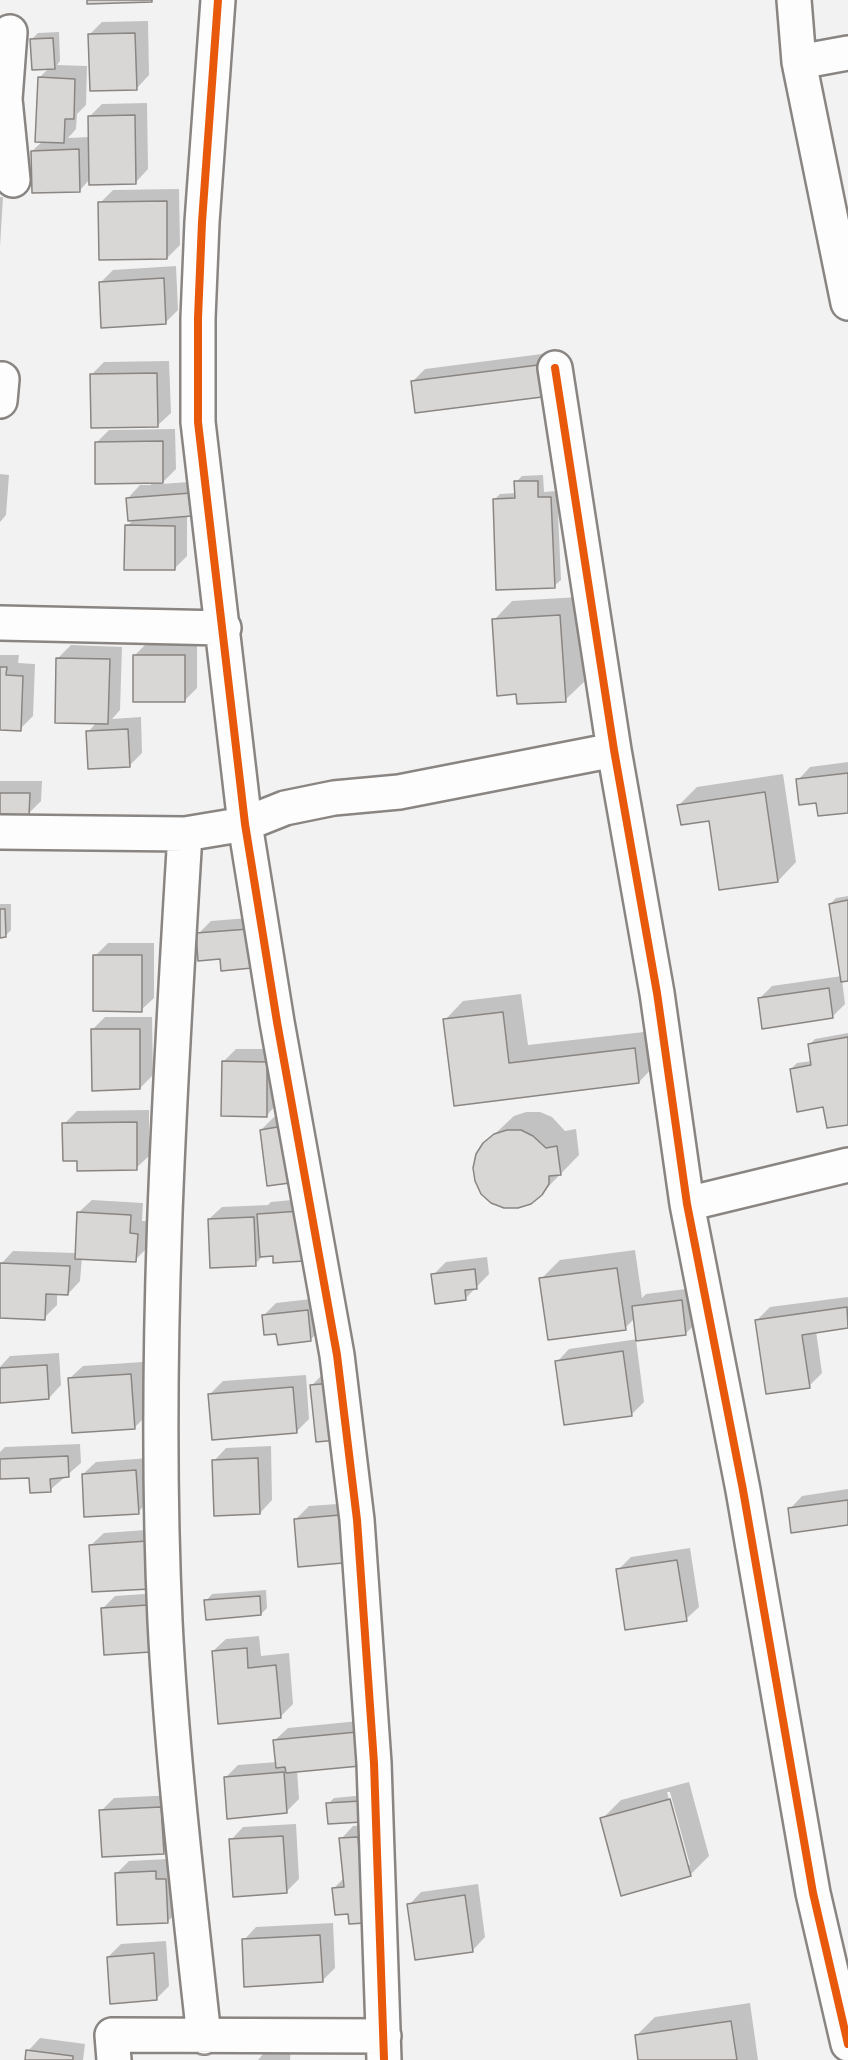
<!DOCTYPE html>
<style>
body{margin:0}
canvas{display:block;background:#f3f2f2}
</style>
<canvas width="848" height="2060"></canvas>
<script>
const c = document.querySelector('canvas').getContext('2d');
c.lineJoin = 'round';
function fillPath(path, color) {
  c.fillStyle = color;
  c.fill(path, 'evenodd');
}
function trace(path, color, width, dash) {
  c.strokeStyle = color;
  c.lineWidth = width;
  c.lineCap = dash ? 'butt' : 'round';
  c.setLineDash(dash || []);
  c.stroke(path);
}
fillPath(new Path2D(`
 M148,21L149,75L137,88L89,35L102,22Z
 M59,32L60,61L57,65L87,66L86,105L77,114L76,129L68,138L90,137L89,117L102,104L147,103L148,169L136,182L90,179L80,190L32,151L43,141L40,77L49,68L32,39L38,33Z
 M179,189L180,245L167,258L100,203L113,190Z
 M0,197H3L0,247Z
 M176,266L178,310L165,323L100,283L113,270Z
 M550,353L554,383L541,396L413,381L425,369Z
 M169,361L171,413L158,425L91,375L104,362Z
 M175,429L176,469L161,484L203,481L204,502L192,515H187V556L174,569L127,526L134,519L128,498L140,485H151V482L96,443L109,430Z
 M0,474L9,475L6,515L0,522Z
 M543,475L544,492L557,491L561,580L554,586L494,500L500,494L516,493V482L522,476Z
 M579,597L584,682L565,700L494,620L512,601Z
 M147,643H197V688L184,701L134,656Z
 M71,645L122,647L120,710L112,719L141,717L142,753L130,765L88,732L97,722L58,658Z
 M0,655H19L18,663L35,664L33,716L20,729H0Z
 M848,762V811L798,780L810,767Z
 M783,774L796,862L778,881L710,820L679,805L697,787Z
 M0,781H42L41,801L28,814L0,813Z
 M848,896V979L842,980L845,1004L832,1017L759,999L772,986L842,976L830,904L836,898Z
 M0,904H11V930L5,936H0Z
 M261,917L222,957L198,934L211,921Z
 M108,943H154V998L141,1010L95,956Z
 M521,994L528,1045L653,1031L657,1063L639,1082L455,1104L445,1020L463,1001Z
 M105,1017H152L153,1075L140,1088L92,1030Z
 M848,1033V1123L824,1105L791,1069L797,1063L812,1061L809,1045L815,1039Z
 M236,1049H279V1102L267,1115L223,1062Z
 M149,1110V1156L136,1168L79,1160L64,1124L77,1111Z
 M526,1112H540L552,1117L565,1131L576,1129L579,1155L541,1194L484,1144L514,1116Z
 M296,1114L303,1169L261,1130L274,1117Z
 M313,1198L274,1255H264L255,1264L209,1219L222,1207L268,1205L271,1202Z
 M92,1200L143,1203L142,1221H150L148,1247L135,1260L82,1257L80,1281L68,1294L57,1293V1305L44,1318L0,1316L1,1264L13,1251L76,1253L79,1212Z
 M635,1250L642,1298L646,1294L694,1288L699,1321L686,1333L636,1340L644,1402L632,1414L557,1362L569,1349L638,1339L635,1318L625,1328L541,1279L560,1260Z
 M487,1257L489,1274L465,1299L433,1275L446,1262Z
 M848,1297V1327L816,1331L822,1373L809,1386L757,1320L770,1307Z
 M320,1298L323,1327L310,1340L278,1332L263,1316L276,1303Z
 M59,1353L61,1385L49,1398L0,1402V1367L10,1356Z
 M143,1362L147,1415L134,1428L70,1378L83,1366Z
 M324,1373L350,1426L311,1386Z
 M306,1375L309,1419L296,1432L210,1394L223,1381Z
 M80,1444L81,1463L50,1490L31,1476L0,1478V1452L5,1447Z
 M271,1446L272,1500L260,1513L214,1461L226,1448Z
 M149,1458L151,1499L138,1512L83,1474L96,1462Z
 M848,1489V1523L790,1509L802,1496Z
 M352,1503L356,1549L343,1562L296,1519L309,1506Z
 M160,1529L93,1591L91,1545L104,1533Z
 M690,1548L699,1607L686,1619L618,1570L631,1557Z
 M266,1590L267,1608L261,1614L206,1601L212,1594Z
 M160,1593L106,1654L102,1609L115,1596Z
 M259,1636L261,1656L289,1653L293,1704L280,1717L213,1651L226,1639Z
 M369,1720L372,1752L297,1770L299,1799L286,1812L226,1777L238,1765L277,1762L275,1740L288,1728Z
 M689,1782L709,1856L690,1875L602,1819L621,1800ZM667,1792H670L690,1865H686Z
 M174,1795L176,1840L163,1853L101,1811L114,1798Z
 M366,1795L367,1814L328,1804L334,1798Z
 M296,1824L299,1879L287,1891L231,1840L243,1827Z
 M370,1825L378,1908L349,1913L334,1888L344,1878L341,1839L353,1826Z
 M168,1859V1867H179L180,1909L168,1921L116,1874L129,1861Z
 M478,1884L485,1937L473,1950L409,1905L421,1892Z
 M333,1923L335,1968L322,1981L244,1940L256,1927Z
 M166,1941L169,1986L156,1999L108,1957L121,1944Z
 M750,2003L758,2060H640L637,2035L655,2017Z
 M40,2038L85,2044L83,2060H27L28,2051Z
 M271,2045L291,2046L290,2060H258Z`), '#0003');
const building = new Path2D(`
 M87,0H152V2L87,4Z
 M135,33L137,90L90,91L88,34Z
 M53,38L55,69L32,70L30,39Z
 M38,77L75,79L74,119H65L64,143L35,142Z
 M135,115L136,184L89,185L88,116Z
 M79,149L80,192L32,193L31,151Z
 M167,201V259L99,260L98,202Z
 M164,278L166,324L101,328L99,282Z
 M538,365L542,397L415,413L411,381Z
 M157,373L158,427L91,428L90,374Z
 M163,441V483L95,484V442Z
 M514,481H538V497H551L555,588L496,590L493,499L515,498Z
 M191,493L192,516L128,521L126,498Z
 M125,525L175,526V570H124Z
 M560,615L566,702L517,704L516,694L497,696L492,619Z
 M133,655H185V702H133Z
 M56,658L110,659L108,724L55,723Z
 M0,667H7L6,675L23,676L21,731L0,730Z
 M128,729L130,767L88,769L86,731Z
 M848,773V813L818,816L816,803L799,805L796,779Z
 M765,792L778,882L719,890L709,821L681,825L677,805Z
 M0,793H30L29,815H0Z
 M848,900V981L841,982L829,904Z
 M0,909H5L6,937L0,938Z
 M249,929L252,968L221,971L220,959L198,961L196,933Z
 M93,955H142V1012L93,1011Z
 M829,988L833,1018L762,1029L758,998Z
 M503,1012L509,1063L635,1048L639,1083L454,1106L443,1019Z
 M91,1029H140V1089L92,1091Z
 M848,1037V1125L827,1128L823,1107L797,1112L790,1069L811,1065L808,1044Z
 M222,1061L267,1062V1117L221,1116Z
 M137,1122V1170L77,1171V1161H63L62,1123Z
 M283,1126L290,1183L267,1186L260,1130Z
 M507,1130H521L533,1136L546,1148L557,1146L561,1175L549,1176V1184L542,1195L531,1204L518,1208H504L491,1203L481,1194L475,1181L473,1168L476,1154L483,1143L494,1134Z
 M301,1211L304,1261L273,1263V1256L260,1257L257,1214Z
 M77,1212L131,1215L130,1233L138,1234L136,1262L75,1259Z
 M254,1217L256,1266L210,1268L208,1219Z
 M0,1263L70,1266L68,1295L46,1294L45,1320L0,1318Z
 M617,1268L626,1330L548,1340L539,1278Z
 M475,1269L477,1289L465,1290L466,1300L435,1304L431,1274Z
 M682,1300L686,1335L636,1341L632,1306Z
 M847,1307L848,1328L802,1335L810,1388L766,1394L755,1320Z
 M308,1310L311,1341L278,1345L276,1334L264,1335L262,1315Z
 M623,1351L632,1416L564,1425L555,1361Z
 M47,1365L49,1399L0,1403V1368Z
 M131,1374L135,1429L72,1433L68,1378Z
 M332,1383L338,1440L316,1442L310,1385Z
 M293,1387L297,1433L212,1440L208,1394Z
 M68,1456L69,1477L50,1479L51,1492L30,1493L29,1478L0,1479V1459Z
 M258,1458L260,1514L214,1516L212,1460Z
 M136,1470L139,1514L84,1517L82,1474Z
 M848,1500V1525L791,1533L788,1508Z
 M340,1515L343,1563L298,1567L294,1519Z
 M147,1541L150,1589L92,1592L89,1545Z
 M677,1560L687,1621L625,1630L616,1569Z
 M260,1596L261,1615L206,1620L204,1600Z
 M148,1605L151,1652L104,1655L101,1608Z
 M247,1648L248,1668L276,1665L281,1718L218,1724L212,1651Z
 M357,1732L360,1766L286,1773L285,1767L276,1768L273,1740Z
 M284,1772L287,1813L227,1819L224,1777Z
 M670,1799L691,1876L621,1896L600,1818Z
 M361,1801L362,1822L328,1824L326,1803Z
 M161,1807L164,1854L102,1857L99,1810Z
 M283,1836L287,1893L233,1897L229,1839Z
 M358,1837L365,1923L349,1924L348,1914L335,1915L332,1888L344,1887L339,1838Z
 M156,1871V1879H166L168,1923L117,1925L115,1873Z
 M465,1895L473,1952L415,1960L407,1904Z
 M320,1935L323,1982L244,1987L242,1939Z
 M154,1953L157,2000L110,2004L107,1957Z
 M731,2021L737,2060H638L635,2035Z
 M26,2050L73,2056V2060H25Z`);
fillPath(building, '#d9d7d6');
trace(building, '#898582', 1.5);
const minor = new Path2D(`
 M218,0L202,222L198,318V422L245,824L277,1022L337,1355L357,1520L374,1763L384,2060
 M794,0L799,62L848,303
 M10,32L5,99L13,180
 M799,62L848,53
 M555,368L614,750L657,993L687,1204L743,1490L813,1893L848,2044
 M0,401L2,379
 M0,623L224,628
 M0,832L185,834L245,824L285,808L334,798L399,792L614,750
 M185,834C169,1096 153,1359 165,1621C172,1760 189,1899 204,2037
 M687,1204L848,1165
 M114,2060L112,2035L384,2036`);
trace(minor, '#898582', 38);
trace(minor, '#fdfdfd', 33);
trace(new Path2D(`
 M218,0L202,222L198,318V422L245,824L277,1022L337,1355L357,1520L374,1763L384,2060
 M555,368L614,750L657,993L687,1204L743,1490L813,1893L848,2044`), '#e8590c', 8);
</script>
